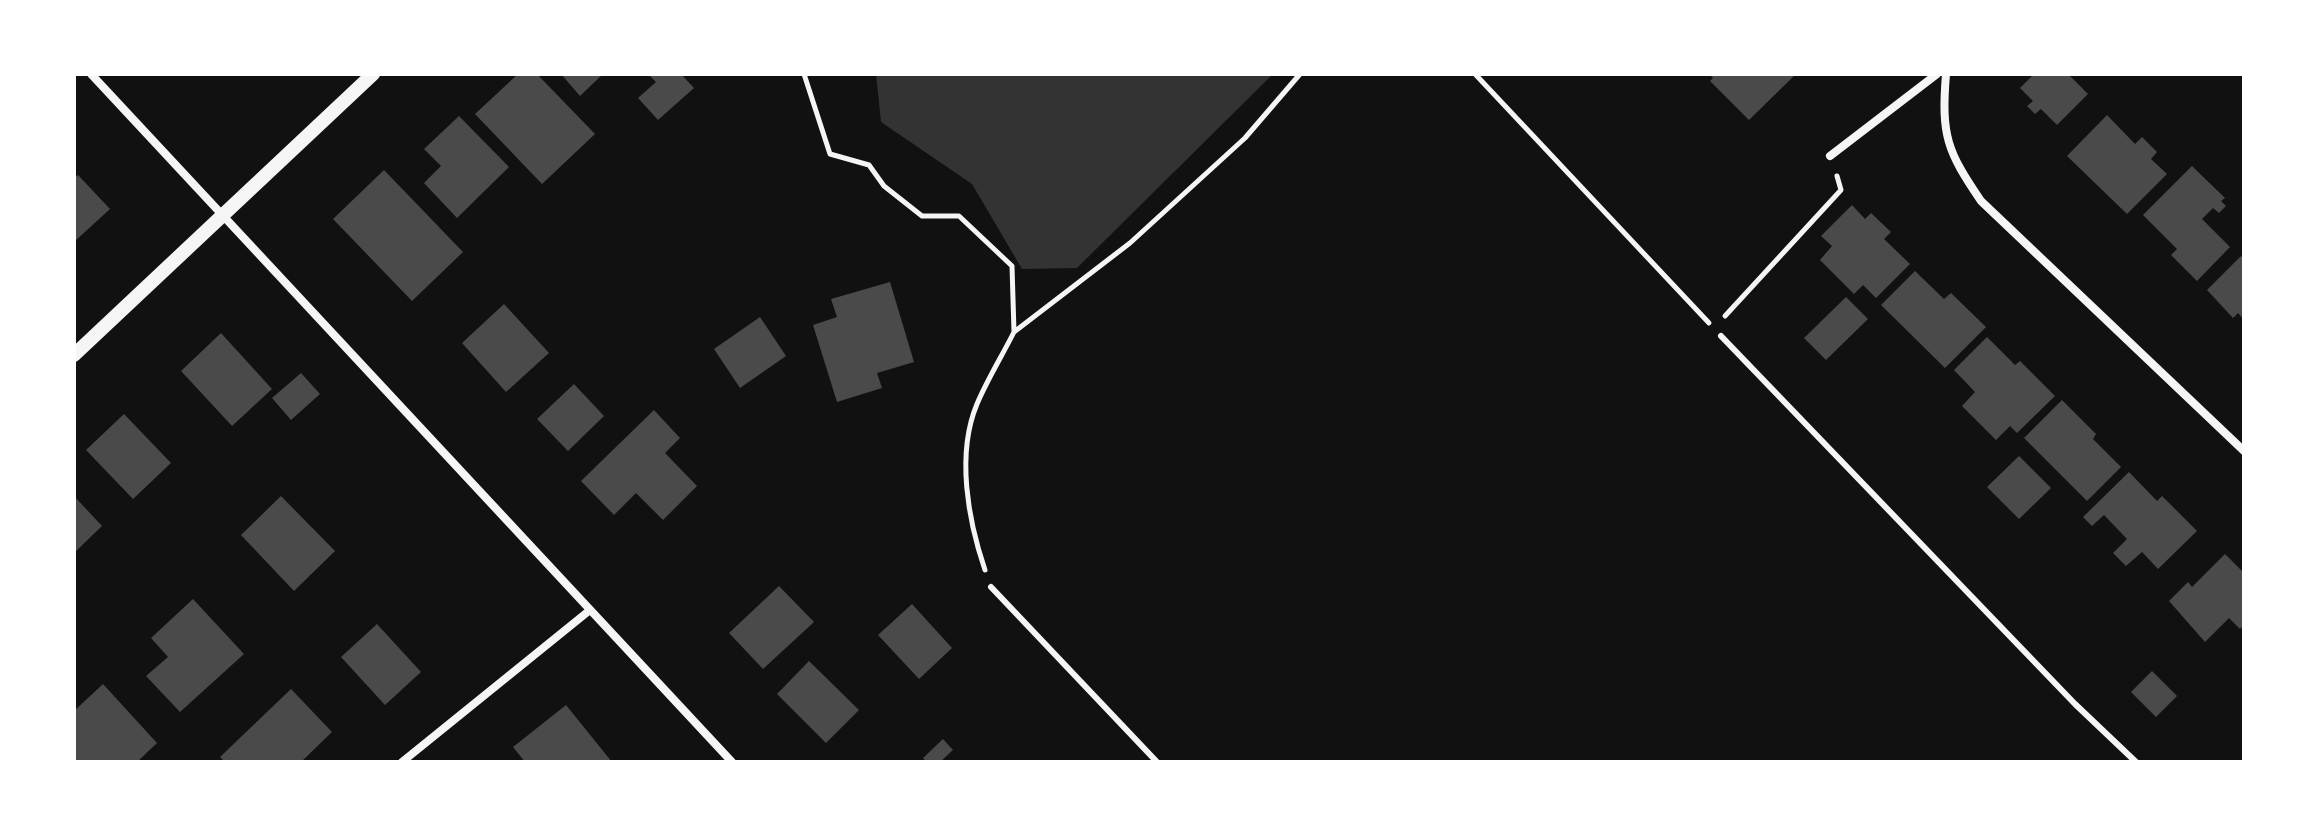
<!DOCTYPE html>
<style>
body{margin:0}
#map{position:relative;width:2318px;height:836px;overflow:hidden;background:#111;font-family:Cabin,sans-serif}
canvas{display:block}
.frame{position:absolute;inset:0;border:76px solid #fff;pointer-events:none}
</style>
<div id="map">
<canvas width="2318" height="836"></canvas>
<div class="frame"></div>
</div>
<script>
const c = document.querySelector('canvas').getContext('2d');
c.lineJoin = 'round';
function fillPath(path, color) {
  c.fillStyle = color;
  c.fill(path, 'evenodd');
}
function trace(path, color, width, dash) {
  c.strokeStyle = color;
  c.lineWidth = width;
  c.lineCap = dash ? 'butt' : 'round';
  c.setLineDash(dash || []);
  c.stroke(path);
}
fillPath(new Path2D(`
 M876,74H1273L1077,268L1022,269L972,184L881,122Z`), '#333');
fillPath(new Path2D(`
 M518,74H537L595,134L542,184L475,114Z
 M561,74H603L580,96Z
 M648,74H681L694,88L658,120L638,98L656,82Z
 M1709,74H1796L1749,120L1710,81L1713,78Z
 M2034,74H2068L2088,94L2057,125L2041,109L2035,114L2027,106L2033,101L2020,88Z
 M2107,115L2135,144L2142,137L2157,152L2151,159L2167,174L2127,214L2067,156Z
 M459,116L509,167L457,218L424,183L441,166L424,149Z
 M2192,166L2225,198L2221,201L2226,206L2219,213L2213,208L2202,219L2230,247L2197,281L2171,255L2177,249L2143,215Z
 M384,170L463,252L412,301L333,219Z
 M78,175L110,209L74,242V178Z
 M1852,205L1865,219L1871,213L1891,232L1884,239L1910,264L1876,298L1863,285L1854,294L1820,260L1832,246L1821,236Z
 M2241,256L2244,259V320L2238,313L2233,318L2207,290Z
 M1915,271L1944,299L1951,293L1986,327L1945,368L1881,305Z
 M890,282L914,362L877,373L882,388L837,402L813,325L837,317L831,299Z
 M1846,297L1868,319L1826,360L1804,338Z
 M504,304L549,353L506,392L462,343Z
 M760,317L786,356L740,388L714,349Z
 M221,333L272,389L232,426L181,371Z
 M1987,337L2015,365L2020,361L2055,396L2017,433L2010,426L1996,440L1962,406L1975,392L1954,370Z
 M301,373L320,394L291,420L272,398Z
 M574,384L604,416L568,451L537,419Z
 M2062,400L2096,434L2093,439L2121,467L2087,501L2024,438Z
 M654,410L680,438L665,453L697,486L663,520L636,493L614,515L581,481Z
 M124,414L171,463L133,499L86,450Z
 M2019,456L2051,488L2019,519L1987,487Z
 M2129,472L2157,501L2162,496L2197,531L2158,569L2142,552L2126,566L2113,553L2127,539L2104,515L2092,526L2083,517Z
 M74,496L102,526L74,553Z
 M281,496L335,551L294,591L241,535Z
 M2225,554L2244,573V625L2240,629L2229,618L2205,642L2169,601L2188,582L2192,587Z
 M779,586L814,622L763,669L729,633Z
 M193,599L244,654L180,712L146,676L168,657L151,638Z
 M912,604L952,648L919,679L878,635Z
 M377,624L421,672L385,705L341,657Z
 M809,661L859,710L826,743L777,694Z
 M2152,671L2177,696L2156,717L2131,692Z
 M103,684L157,743L137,762H78L74,758V711Z
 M291,689L332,732L301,762H225L220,757Z
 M566,705L612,762H525L513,747Z
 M943,739L953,750L940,762H926L923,758Z`), '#4a4a4a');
trace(new Path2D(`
 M804,74L830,154L869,165L884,186L922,216H959L1012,266L1014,332L1130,243L1245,138L1300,74
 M1475,74L1709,323
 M1725,316L1841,190L1837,176
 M985,570C968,520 956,454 977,404C987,380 1002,356 1014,332`), '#f5f5f5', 5);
trace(new Path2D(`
 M1721,336L2075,704L2136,762
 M991,587L1157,762`), '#f5f5f5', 6);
trace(new Path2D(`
 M91,74L732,762
 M1946,74C1941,136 1947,151 1981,201L2244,451
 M1830,156L1937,74
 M402,762L590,610`), '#f5f5f5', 8);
trace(new Path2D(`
 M74,355L373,74`), '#f5f5f5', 14);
</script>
